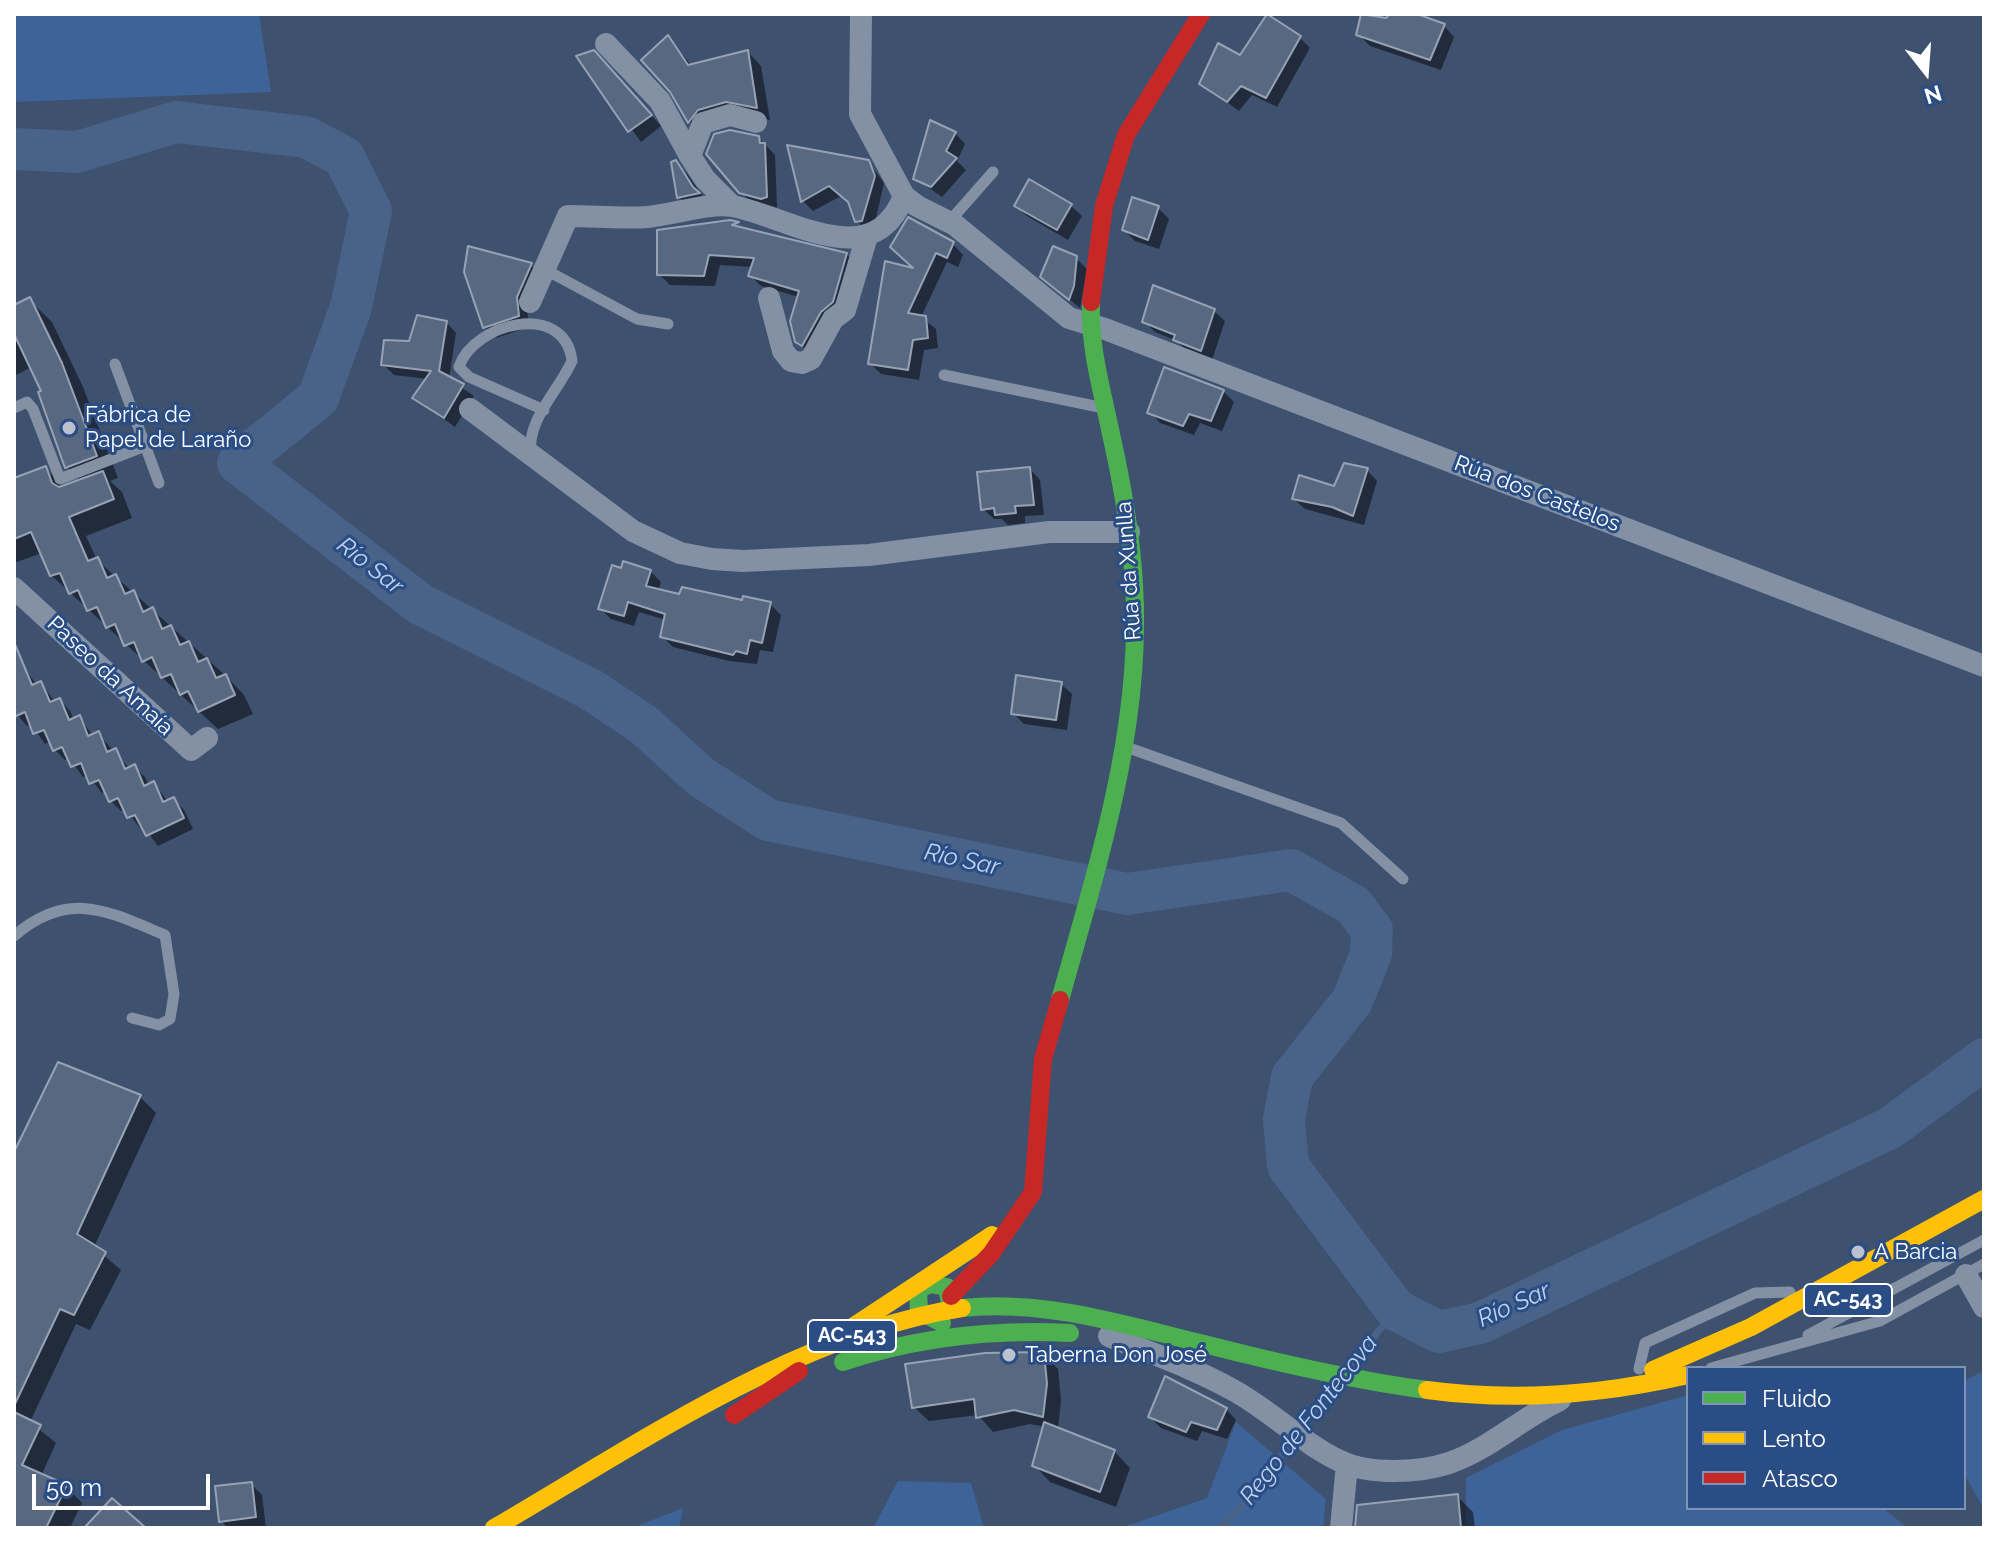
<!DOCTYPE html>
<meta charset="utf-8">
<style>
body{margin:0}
#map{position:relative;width:1998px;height:1542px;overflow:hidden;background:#3e516f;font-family:Raleway,sans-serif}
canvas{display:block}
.frame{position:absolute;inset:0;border:16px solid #fff;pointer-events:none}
.legend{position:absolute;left:1686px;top:1366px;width:280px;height:144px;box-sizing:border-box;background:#294d84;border:2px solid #7f94b5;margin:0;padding:10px 14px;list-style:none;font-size:24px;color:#fff}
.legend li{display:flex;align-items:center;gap:16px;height:40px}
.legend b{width:40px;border:2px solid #7f94b5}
.north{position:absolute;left:1886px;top:32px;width:80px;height:80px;-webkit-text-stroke:6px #294d84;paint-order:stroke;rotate:163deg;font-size:22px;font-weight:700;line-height:32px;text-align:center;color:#fff}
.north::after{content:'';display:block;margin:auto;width:28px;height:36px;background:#fff;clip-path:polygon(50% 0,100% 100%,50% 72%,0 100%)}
.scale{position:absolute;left:32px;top:1474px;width:178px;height:36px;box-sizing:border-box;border:4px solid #fff;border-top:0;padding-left:10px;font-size:24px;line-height:28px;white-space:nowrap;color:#fff;-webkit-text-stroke:6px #294d84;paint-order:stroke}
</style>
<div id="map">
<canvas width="1998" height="1542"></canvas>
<div class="frame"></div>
<ul class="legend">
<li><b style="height:10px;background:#4caf50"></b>Fluido</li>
<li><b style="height:10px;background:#ffc107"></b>Lento</li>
<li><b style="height:10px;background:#c62828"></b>Atasco</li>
</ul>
<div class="north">N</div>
<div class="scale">50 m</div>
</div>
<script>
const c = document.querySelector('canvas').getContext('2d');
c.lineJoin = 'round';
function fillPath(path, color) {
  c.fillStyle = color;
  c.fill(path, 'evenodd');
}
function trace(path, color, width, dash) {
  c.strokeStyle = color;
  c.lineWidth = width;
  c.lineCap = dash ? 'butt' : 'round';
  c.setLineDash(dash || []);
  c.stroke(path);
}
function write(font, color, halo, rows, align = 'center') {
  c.font = font + ' Raleway,sans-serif';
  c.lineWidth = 6;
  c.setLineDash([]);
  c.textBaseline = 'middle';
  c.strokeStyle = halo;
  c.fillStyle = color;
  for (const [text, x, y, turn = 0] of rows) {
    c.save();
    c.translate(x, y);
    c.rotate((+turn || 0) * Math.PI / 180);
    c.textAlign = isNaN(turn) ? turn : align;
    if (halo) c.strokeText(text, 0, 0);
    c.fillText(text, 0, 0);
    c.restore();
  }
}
fillPath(new Path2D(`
 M14,14H259L271,92L14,102Z
 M1981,1372L1984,1377V1509L1964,1474V1381Z
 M1688,1395V1508H1883L1908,1528H1466V1478L1562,1430Z
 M1236,1422L1326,1499L1323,1528H1121L1207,1498Z
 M898,1481L971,1483L984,1528H873Z
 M683,1508L679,1528H632Z`), '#3d6399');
fillPath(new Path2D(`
 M1363,14L1387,21L1392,14H1411L1444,26L1454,37L1441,70L1370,46L1359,35Z
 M1299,37L1310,48L1277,107L1252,95L1239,111L1202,84L1241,58Z
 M668,38L692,66L748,52L761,66L770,120L741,114L703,135L690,122L672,90Z
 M579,57L604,63L661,126L641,142Z
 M955,133L965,144L957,161L966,170L942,197L915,178Z
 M758,137L775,155L777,207L773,209L752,204L708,154Z
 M868,162L884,183L873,231L868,232L857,221L851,204L841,196L813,211L803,201Z
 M676,163L687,174L708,204L689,208L679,197Z
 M1016,206H1071L1082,216L1068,240L1027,216Z
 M1158,208L1169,219L1159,249L1135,241L1124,230Z
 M909,219L953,244L963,255L958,267L947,262L921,317L936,329L938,348L924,350L919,380L881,374L870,363L919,272Z
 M730,222L743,229L846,254L857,265L808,352L797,341L799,297L761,286L750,275L753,267L720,265L715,286L670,285L659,274Z
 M1076,258L1087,269L1080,308L1054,287Z
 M531,265L541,276L527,309L529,327L496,338L485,327Z
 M29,300L52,322L83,387L118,478L110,481L122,492L132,518L86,536L97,560L226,676L244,695L253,714L218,729L51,575L42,553L14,563V480L45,468L65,488L81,482L67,467L44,392L32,367L14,376V307Z
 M1214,311L1225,321L1212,360L1186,350L1177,341L1155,332L1144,321Z
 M446,322L456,333L449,379L474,396L455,427L415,398L428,379L394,375L383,364L410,343Z
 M1223,391L1234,402L1222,431L1200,423L1194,435L1160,423L1150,412Z
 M1030,469L1040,480L1044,515L1025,516V523L1008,525L1002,519H994L983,509Z
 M1367,470L1377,481L1364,525L1305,509L1294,499L1336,489Z
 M650,571L661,582L658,591L770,604L781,615L773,652L760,650L757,664L729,661L673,647L662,636L666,620L639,612L634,626L611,619L600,608Z
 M14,655L37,685L41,683L55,702L60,700L70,711L74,720L79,717L93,736L98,734L130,769L134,767L145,777L149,786L154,783L168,802L173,799L184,810L193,829L158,846L143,826L140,828L125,809L121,811L111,801L106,791L102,793L88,775L83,777L69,758L65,760L54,749L51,741L45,744L31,724L27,726L14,711Z
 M1061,684L1072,694L1067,730L1024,724L1013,713Z
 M140,1097L156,1113L94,1247L121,1270L90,1330L76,1324L30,1422L56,1443L41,1476L66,1486L82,1503L70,1528H14V1156Z
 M1043,1354L1058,1369L1061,1400L1058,1429L1114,1451L1130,1468L1116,1507L1050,1482L1034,1465L1045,1427L1030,1424L993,1432L978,1415L929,1421L914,1407Z
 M1226,1409L1236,1420L1227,1439L1202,1431L1197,1441L1161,1428L1150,1417Z
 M251,1484L262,1495L266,1528H228L221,1521Z
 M1457,1496L1473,1512L1475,1528H1355L1359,1507Z`), '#0007');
trace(new Path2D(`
 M1348,1368L1396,1310
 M1219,1528L1250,1499L1332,1386`), '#496288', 7);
trace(new Path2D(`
 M14,149L77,152L176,122L306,137L344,157L371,211L351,307L318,398L238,463L420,604L590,689L644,725L701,777L768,820L1127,894L1291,870L1353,905L1372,930L1371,954L1352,1001L1292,1077L1284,1119L1288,1166L1396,1310L1439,1332L1480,1323L1890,1128L1984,1059`), '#496288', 42);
const building = new Path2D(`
 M1267,14L1301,36L1266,98L1241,86L1227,102L1199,84L1218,43L1240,55Z
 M1361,14L1386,18L1390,14H1417L1445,24L1430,60L1356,35Z
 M668,35L688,65L748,50L757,108L726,102L698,110L688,123L670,92L641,60Z
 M594,50L652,115L628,132L576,56Z
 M930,120L956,132L946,151L957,158L931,187L913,179Z
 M730,130L759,136L760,143H765L767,197L761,199L739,193L706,154L714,134Z
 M787,145L869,160L875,176L862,221L855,222L848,202L829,186L801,202Z
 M676,160L693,187L700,193L677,198L671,162Z
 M1029,179L1072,204L1057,230L1014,206Z
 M1132,197L1159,206L1148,240L1122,230Z
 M908,217L954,242L947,258L936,253L908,313L926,316L928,338L913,340L908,370L868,364L885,261L913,268L890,247Z
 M730,220L739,222L732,225L847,253L833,302L821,312L802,346L795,342L790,321L799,291L748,276L754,258L709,255L704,276L657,275V230Z
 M468,246L532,263L517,297L519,316L483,328L464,272Z
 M1053,246L1077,256L1074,286L1069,300L1040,277Z
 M1153,285L1215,309L1201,351L1173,340L1175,335L1142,322Z
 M30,297L62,363L97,456L65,468L38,392L41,391L14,334V305Z
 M417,315L447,321L439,371L464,384L444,418L412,398L431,371L381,365L384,340L409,341Z
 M1164,367L1224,390L1211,421L1189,414L1183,426L1147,413Z
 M1344,463L1368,468L1353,516L1332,507L1292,499L1299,475L1334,486Z
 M46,466L52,483L59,487L103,471L114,499L69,517L88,561L98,557L107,578L116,574L125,594L134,590L143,612L153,607L162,629L171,625L180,645L189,641L198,662L207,658L216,678L226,674L235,695L198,712L188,691L180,695L171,674L161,678L152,657L142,662L134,642L124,646L115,624L106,628L97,607L87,611L78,590L69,594L60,573L50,576L31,532L14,539V478Z
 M1030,467L1034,505L1015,506L1016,513L995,515L994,508L981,510L977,472Z
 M623,561L651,570L646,586L679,594L682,587L742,600L743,596L771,602L762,643L750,640L747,654L736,651L733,655L660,637L665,614L628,602L624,616L598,609L612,565L621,568Z
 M14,642L32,685L41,681L50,702L60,698L69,720L80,715L88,736L99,731L107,752L116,748L125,769L135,764L144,786L154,781L163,802L174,797L184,818L146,836L135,815L127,818L118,798L109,802L99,780L89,784L81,763L71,767L62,747L53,751L44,730L33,734L25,712L14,717Z
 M1016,675L1062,682L1056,720L1011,714Z
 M58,1062L141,1095L77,1234L106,1252L74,1315L60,1309L14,1406V1152Z
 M1044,1352L1047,1384L1043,1417L1014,1410L976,1418L974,1399L912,1408L905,1364L985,1353Z
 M1165,1376L1227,1408L1217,1430L1191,1422L1186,1432L1148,1417Z
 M14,1412L41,1425L22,1465L67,1485L46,1528H14Z
 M1044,1422L1115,1450L1100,1492L1032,1466Z
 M252,1482L256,1517L219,1522L215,1486Z
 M1458,1494L1461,1528H1355L1357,1505Z
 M112,1498L146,1528H84Z`);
fillPath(building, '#586880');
trace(building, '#97a2b4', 2);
trace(new Path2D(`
 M949,222L993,172
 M544,269L637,319L668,324
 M115,364L159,483
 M944,375L1104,408
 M14,408L27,402L33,409L60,479L145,446
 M531,455C526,420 558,392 572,361C565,300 473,323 459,367L469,377L544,410
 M1126,747L1341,823L1403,879
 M14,936C69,889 107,911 165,935L174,994L170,1019L159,1025L132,1018
 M1808,1335L1984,1240
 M1711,1368L1880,1321L1984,1264
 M1639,1369L1645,1343L1755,1293L1790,1292`), '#8491a5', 11);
trace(new Path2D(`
 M861,14L860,114L904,196L917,206L955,225L1069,318L1105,329L1984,666
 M606,44L660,101L690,156
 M731,205L705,179L690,156L703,123L730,115L756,122
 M769,298L783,351L791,361L802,363L811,359L833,319L845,310L867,236
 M530,302L568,216C594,216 621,219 647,217C672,215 710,202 732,206C788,216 872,277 904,196
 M470,409L633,531L680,553L712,559L743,561L869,555L1049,532H1129
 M14,588L191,750L207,738
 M1966,1275L1984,1307
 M1109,1336C1150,1353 1194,1368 1233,1390C1270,1410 1302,1443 1340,1461C1369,1475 1419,1473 1449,1463C1490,1449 1521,1418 1560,1400
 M1341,1528L1347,1464`), '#8491a5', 22);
trace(new Path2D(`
 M1060,1000C1098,863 1143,727 1134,584C1131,533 1122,483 1111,434C1102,390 1089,347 1091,302
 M962,1308C1044,1299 1126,1325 1204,1344C1278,1363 1351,1380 1427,1390
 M942,1323L919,1311L918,1290L930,1284L947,1287L951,1310
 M843,1362C918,1337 991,1329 1070,1333`), '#4caf50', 18);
trace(new Path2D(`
 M848,1330L992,1235
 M1653,1370L1751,1327L1984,1199
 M1427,1390C1516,1402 1601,1395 1688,1375
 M494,1528C635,1446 800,1332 962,1308`), '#ffc107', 18);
trace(new Path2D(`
 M1091,302L1104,206L1126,135L1201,14
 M951,1296L991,1254L1033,1192L1043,1059L1060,1000
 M734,1415L799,1371`), '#c62828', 18);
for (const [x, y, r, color] of [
 [69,428,8,"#bbc2cd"],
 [1858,1252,8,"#bbc2cd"],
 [1009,1355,8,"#bbc2cd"]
]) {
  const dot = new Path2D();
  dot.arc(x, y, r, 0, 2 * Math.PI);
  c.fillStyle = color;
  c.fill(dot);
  trace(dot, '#294d84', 3);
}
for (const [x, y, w] of [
 [1848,1300,88],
 [852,1336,88]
]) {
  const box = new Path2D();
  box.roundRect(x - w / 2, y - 16, w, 32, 6);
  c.fillStyle = '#294d84';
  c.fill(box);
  trace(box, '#fff', 2);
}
write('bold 20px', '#fff', null, [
 ["AC-543",1848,1300],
 ["AC-543",852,1336]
]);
write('22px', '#fff', '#294d84', [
 ["Fábrica de",85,415],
 ["Papel de Laraño",85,440],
 ["A Barcia",1874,1252],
 ["Taberna Don José",1025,1355]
], 'left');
write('22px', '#fff', '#294d84', [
 ["Rúa dos Castelos",1537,494,21],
 ["Rúa da Xunlla",1129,571,-94],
 ["Paseo da Amaía",110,676,43]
]);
write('italic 24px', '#bed2ee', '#294d84', [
 ["Río Sar",370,566,38],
 ["Río Sar",962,860,12],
 ["Río Sar",1514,1305,-24],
 ["Rego de Fontecova",1309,1420,-52]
]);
</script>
